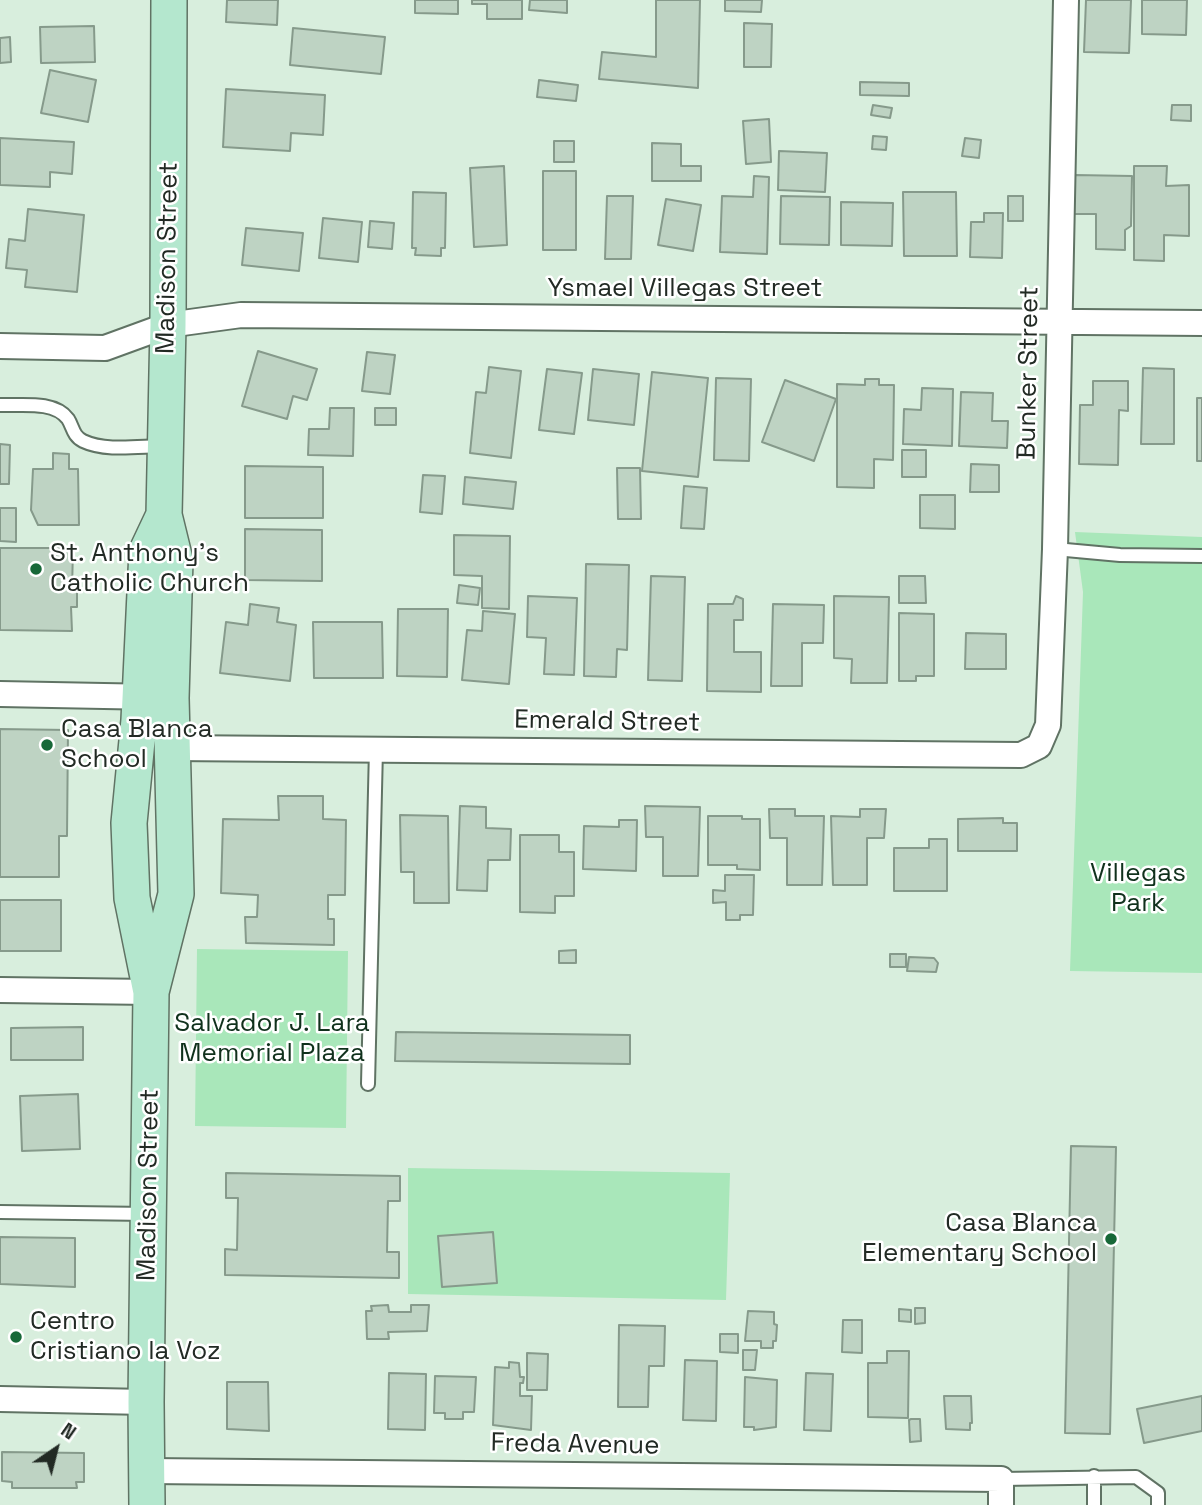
<!DOCTYPE html>
<style>
body{margin:0}
#map{position:relative;width:1202px;height:1505px;overflow:hidden;background:#d8eedd;font-family:"Space Grotesk",sans-serif}
canvas{display:block}
.north{position:absolute;left:21px;top:1414px;width:70px;height:70px;-webkit-text-stroke:5px #fff;paint-order:stroke;rotate:35deg;font-size:19px;font-weight:700;line-height:28px;text-align:center;color:#222a24}
.north::after{content:'';display:block;margin:auto;width:24px;height:32px;background:#222a24;clip-path:polygon(50% 0,100% 100%,50% 72%,0 100%)}
</style>
<div id="map">
<canvas width="1202" height="1505"></canvas>
<div class="north">N</div>
</div>
<script>
const c = document.querySelector('canvas').getContext('2d');
c.lineJoin = 'round';
function fillPath(path, color) {
  c.fillStyle = color;
  c.fill(path, 'evenodd');
}
function trace(path, color, width, dash) {
  c.strokeStyle = color;
  c.lineWidth = width;
  c.lineCap = dash ? 'butt' : 'round';
  c.setLineDash(dash || []);
  c.stroke(path);
}
function write(font, color, halo, rows, align = 'center') {
  c.font = font + ' "Space Grotesk",sans-serif';
  c.lineWidth = 5;
  c.setLineDash([]);
  c.textBaseline = 'middle';
  c.strokeStyle = halo;
  c.fillStyle = color;
  for (const [text, x, y, turn = 0] of rows) {
    c.save();
    c.translate(x, y);
    c.rotate((+turn || 0) * Math.PI / 180);
    c.textAlign = isNaN(turn) ? turn : align;
    if (halo) c.strokeText(text, 0, 0);
    c.fillText(text, 0, 0);
    c.restore();
  }
}
fillPath(new Path2D(`
 M1075,532L1202,537V973L1070,971L1083,592Z
 M197,949L348,951L346,1128L195,1126Z
 M408,1168L730,1173L726,1300L408,1294Z`), '#a9e7ba');
const building = new Path2D(`
 M227,0H278L277,25L226,22Z
 M415,0H458V14L415,13Z
 M472,0H522V19H487V4H472Z
 M530,0H567V13L529,10Z
 M656,0H700L698,88L599,79L602,52L656,57Z
 M725,0H762L761,12L725,11Z
 M1086,0H1131L1129,53L1084,52Z
 M1142,0H1187L1186,35L1142,34Z
 M744,23L772,24L771,67H744Z
 M94,26L95,62L41,63L40,27Z
 M293,28L385,37L381,74L290,65Z
 M10,37L11,62L0,63V38Z
 M50,70L96,80L88,122L41,113Z
 M539,80L578,85L576,101L537,97Z
 M860,82L909,83V96L860,95Z
 M226,89L325,95L323,135L291,133L290,151L223,147Z
 M873,105L892,108L890,118L871,115Z
 M1172,105H1191V121L1171,120Z
 M769,119L771,162L746,164L743,121Z
 M873,136L887,137L886,150L872,149Z
 M0,138L74,142L72,174L50,172V187L0,185Z
 M965,138L981,140L979,158L962,156Z
 M554,141H574V162H554Z
 M652,143L681,144V166H701V181H652Z
 M779,151L827,153L825,192L778,190Z
 M504,166L507,245L474,247L470,168Z
 M1134,166H1167L1166,186L1189,185V236L1164,235V261L1134,260Z
 M543,171H576V250H543Z
 M1075,175L1132,176L1131,226L1125,230V250L1096,249V214H1074Z
 M754,176L769,177L767,254L720,252L722,196L753,197Z
 M413,192L446,193L445,248H441V256L415,255L416,248H412Z
 M903,192H956L957,256H904Z
 M607,196H633L631,259H605Z
 M781,196L830,197L829,245L780,244Z
 M1008,196H1023V221H1008Z
 M666,199L701,205L693,251L658,245Z
 M841,202L893,203L892,246L841,245Z
 M28,209L84,215L77,292L25,287L27,270L6,268L9,239L25,241Z
 M984,213H1003L1002,258L970,257L971,222H984Z
 M323,218L362,222L358,262L319,258Z
 M370,221L394,223L392,249L368,247Z
 M246,228L303,233L299,271L242,265Z
 M258,351L317,369L307,400L293,396L287,419L242,406Z
 M367,352L395,355L390,394L362,391Z
 M489,367L521,371L511,458L470,453L476,392L486,393Z
 M1143,368L1174,369V444H1141Z
 M547,369L582,373L574,434L539,430Z
 M593,369L639,374L634,425L588,420Z
 M652,372L708,378L698,477L642,471Z
 M716,378L751,379L749,461L714,460Z
 M865,379H879V385H894L893,460L874,459V488L837,487V384L865,385Z
 M785,380L836,399L814,461L762,442Z
 M1093,381H1128V411L1119,410L1118,465L1079,464L1080,405H1093Z
 M922,388L953,389L952,446L903,444L904,409L921,410Z
 M961,392L993,393L992,421H1008L1007,448L959,446Z
 M1197,398H1202V461H1197Z
 M330,408H354L353,456L308,455L309,429H329Z
 M375,408H396V425H375Z
 M0,444L10,445L9,484H0Z
 M902,450H926V477H902Z
 M53,453L69,454V469H78L79,525H38L31,510L33,469H53Z
 M971,464L999,465V492H970Z
 M245,466L323,467V518H245Z
 M617,468H640L641,519H618Z
 M423,475L445,476L442,514L420,512Z
 M465,477L516,482L513,509L463,504Z
 M684,486L707,488L704,529L681,528Z
 M920,495H955V529L920,528Z
 M0,508H16V542L0,541Z
 M245,529L322,530V581L245,580Z
 M454,535L510,536L509,609L482,608V576L454,575Z
 M0,548H73L72,591L77,590V607H71L72,631L0,630Z
 M586,564L629,565L627,650L617,649L616,677L584,676Z
 M651,576L685,577L682,681L648,680Z
 M899,576H925L926,603H899Z
 M459,585L480,588L478,605L457,603Z
 M528,596L577,598L574,675L544,674L546,638L527,637Z
 M736,596L743,599V620H734V652H761V692L707,691L708,604H733Z
 M834,596L889,597L887,683H851L852,659L834,658Z
 M250,604L279,608L277,622L296,625L290,681L220,673L226,622L248,625Z
 M773,604L824,605L823,643H802V686H771Z
 M398,609H448L447,677L397,676Z
 M483,611L515,614L509,684L462,680L467,630L482,631Z
 M899,613L934,614V676H916V681H899Z
 M313,622H382L383,678H314Z
 M966,633L1006,634V669H965Z
 M0,729L68,730L67,836H59V877H0Z
 M278,796H323V819L346,820L345,895H328V919H334V945L246,943L245,917H257L258,895L221,893L223,819L279,820Z
 M460,806L486,807V828L511,829L510,860H488L487,891L457,890Z
 M645,806L700,807L698,876H663V837H646Z
 M769,809H795V816H824L822,885H787V838H770Z
 M860,809H886L884,838H867V885H833L831,816L860,817Z
 M400,815L448,816L449,903H414V872H401Z
 M708,816H742V819H760V870L737,869V865H708Z
 M1003,818V823H1017V851H958V819Z
 M619,820H637L636,871L583,869L584,826L619,827Z
 M520,835H559V852H574V896H555V913L520,912Z
 M929,839H947V891H894V848H929Z
 M725,875H754L753,915H740V920H726V902L713,903V890L725,891Z
 M0,900H61V951H0Z
 M576,950V963H559V951Z
 M890,954H906V967H890Z
 M909,957L934,958L938,963L936,972L907,971Z
 M83,1027V1060H11V1028Z
 M396,1032L630,1035V1064L395,1061Z
 M78,1094L80,1149L22,1151L20,1096Z
 M1071,1146L1116,1147L1110,1434L1065,1433Z
 M226,1173L400,1176V1201H388L387,1252H399V1278L225,1275V1249L237,1250L238,1198H226Z
 M493,1232L497,1283L442,1287L438,1236Z
 M0,1237L75,1238V1287L0,1284Z
 M388,1305L389,1312H411V1305H429L427,1331L388,1332L389,1339H367L366,1311H372L371,1306Z
 M915,1308H925V1323L915,1324Z
 M899,1309L911,1310V1322L899,1321Z
 M748,1311L774,1312V1324L777,1325L776,1341H773V1348H761V1341H745Z
 M843,1320H862V1353L842,1352Z
 M619,1325L665,1326L664,1366H649L648,1407H618Z
 M720,1334H738V1353L720,1352Z
 M743,1350H757L755,1370H743Z
 M887,1351H909L908,1418L868,1417V1363H887Z
 M527,1353L548,1354L547,1390H527Z
 M685,1360L717,1361L716,1421L683,1420Z
 M509,1362L519,1363L520,1377H524L523,1383H520V1396H532L531,1430L493,1425L495,1367L509,1368Z
 M389,1373L426,1374L425,1430L388,1429Z
 M806,1373L833,1374L831,1431L804,1430Z
 M435,1376L476,1377L474,1412H463V1419H445V1413H434Z
 M745,1377L777,1380L776,1427L754,1430V1427H744Z
 M227,1382H268L269,1431L227,1429Z
 M944,1396H971L972,1423H970V1430L946,1429Z
 M1202,1396V1431L1144,1443L1137,1409Z
 M911,1419H920L921,1441L910,1442L909,1420Z
 M2,1452L84,1453V1482H76L77,1488H12V1482L2,1481Z`);
fillPath(building, '#bed3c3');
trace(building, '#869a8b', 2);
const lane = new Path2D(`
 M0,405C20,406 54,400 68,419C73,427 73,436 83,441C106,452 140,446 165,446
 M1055,549L1120,555L1202,556
 M368,1084L376,749
 M0,1212L148,1214
 M1094,1476V1505
 M1001,1479L1136,1477L1158,1493V1505`);
const street = new Path2D(`
 M0,346L105,348L168,325L241,315L1202,323
 M0,694L156,697
 M171,748L1021,755L1039,746L1048,725L1055,549L1066,0
 M0,990L151,992
 M0,1399L146,1402
 M148,1471L1001,1479V1505`);
const secondary = new Path2D(`
 M151,992L176,894L171,698L175,560L164,515L168,325L169,0
 M147,1505L146,1402L151,992L132,898L129,823L139,720L147,551L164,515`);
trace(lane, '#607364', 16);
trace(street, '#607364', 28);
trace(secondary, '#607364', 38);
trace(lane, '#fff', 12);
trace(street, '#fff', 24);
trace(secondary, '#b4e7ce', 35);
for (const [x, y, r, color] of [
 [36,569,7,"#176838"],
 [47,745,7,"#176838"],
 [1111,1239,7,"#176838"],
 [16,1337,7,"#176838"]
]) {
  const dot = new Path2D();
  dot.arc(x, y, r, 0, 2 * Math.PI);
  c.fillStyle = color;
  c.fill(dot);
  trace(dot, '#fff', 2.5);
}
write('26px', '#222a24', '#fff', [
 ["Madison Street",168,258,-89],
 ["Ysmael Villegas Street",685,289],
 ["Bunker Street",1029,373,-89],
 ["Emerald Street",607,722,1],
 ["Madison Street",149,1185,-89],
 ["Freda Avenue",575,1445,1]
]);
write('26px', '#222a24', '#fff', [
 ["St. Anthony's",50,554],
 ["Catholic Church",50,584],
 ["Casa Blanca",61,730],
 ["School",61,760],
 ["Casa Blanca",1097,1224,"right"],
 ["Elementary School",1097,1254,"right"],
 ["Centro",30,1322],
 ["Cristiano la Voz",30,1352]
], 'left');
write('26px', '#10311c', '#fff', [
 ["Villegas",1138,874],
 ["Park",1138,904],
 ["Salvador J. Lara",272,1024],
 ["Memorial Plaza",272,1054]
]);
</script>
